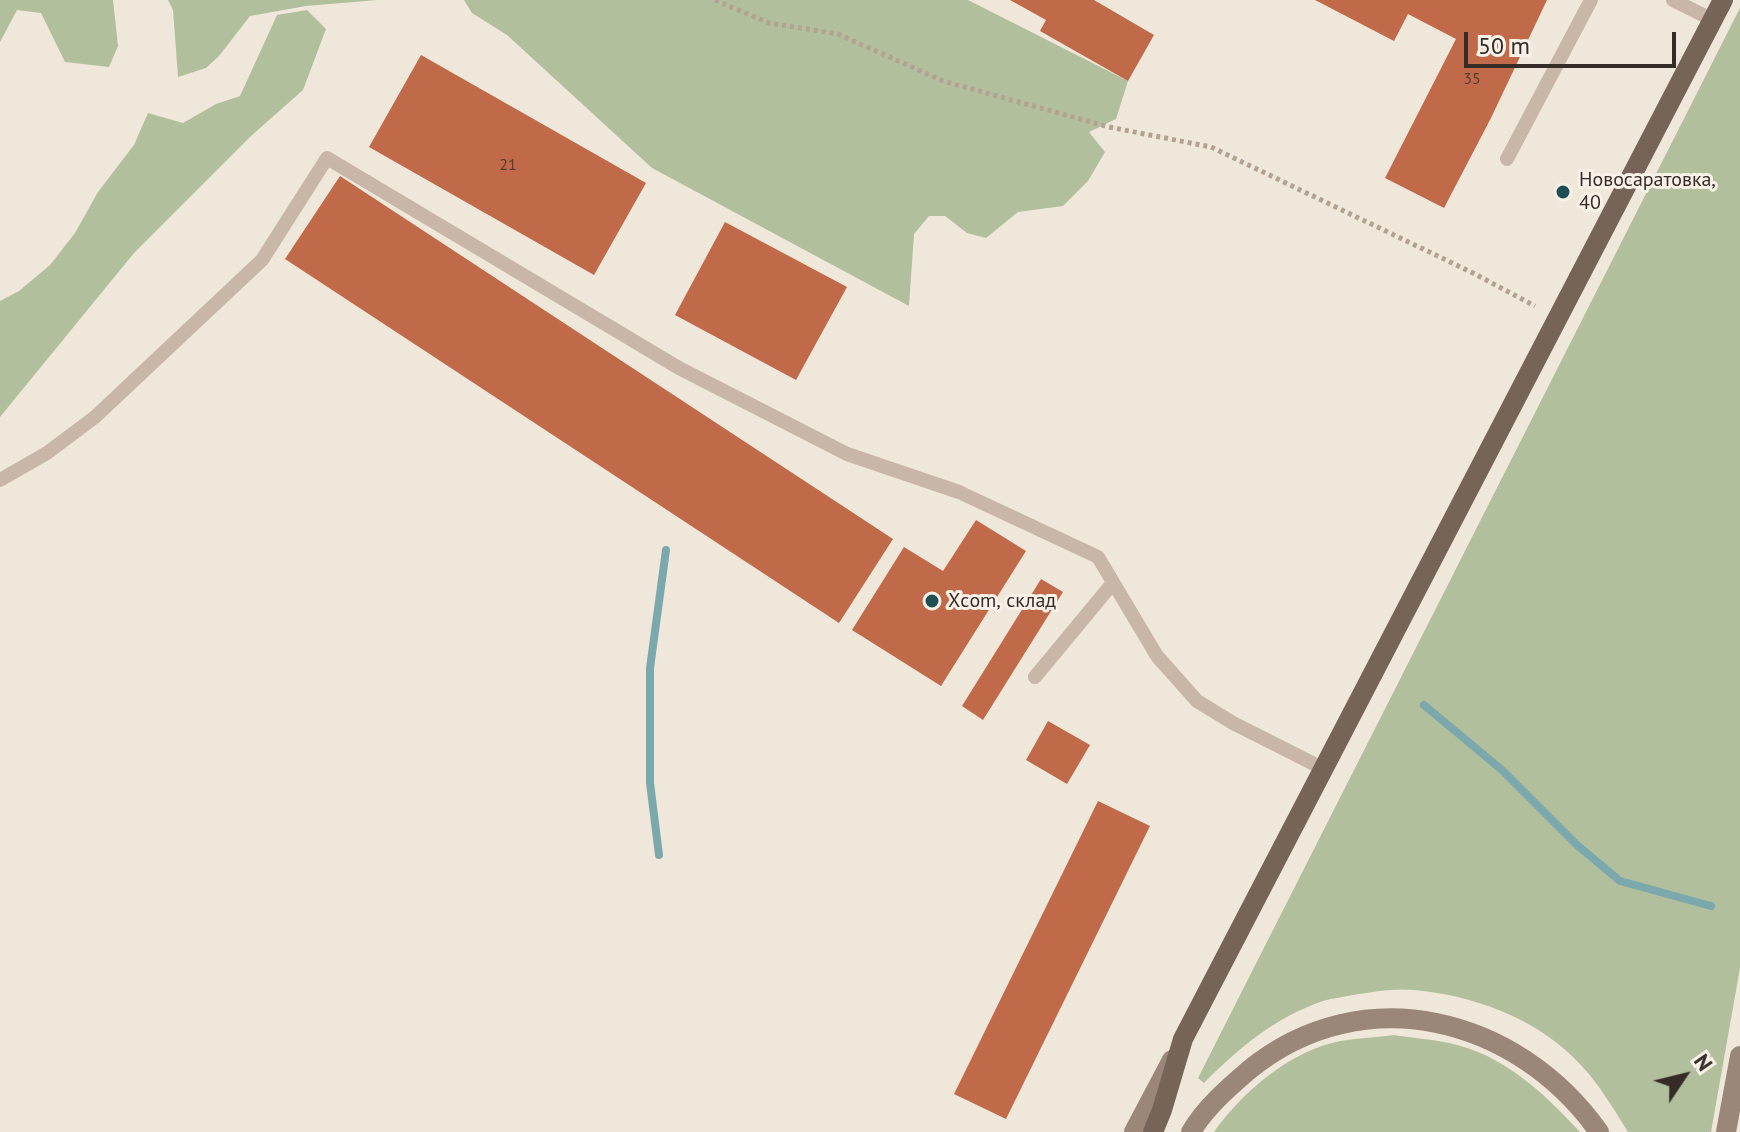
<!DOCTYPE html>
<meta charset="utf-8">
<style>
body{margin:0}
#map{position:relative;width:1740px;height:1132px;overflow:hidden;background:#f0e7db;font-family:"PT Sans",sans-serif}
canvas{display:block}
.north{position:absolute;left:1644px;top:1036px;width:80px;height:80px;-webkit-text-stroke:6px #f8f1e7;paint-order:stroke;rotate:55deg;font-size:22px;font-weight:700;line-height:32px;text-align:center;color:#352c28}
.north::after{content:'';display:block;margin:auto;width:28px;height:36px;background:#352c28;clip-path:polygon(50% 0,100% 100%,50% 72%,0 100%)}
.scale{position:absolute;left:1464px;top:32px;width:212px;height:36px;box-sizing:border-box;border:4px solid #352c28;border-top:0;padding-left:10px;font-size:24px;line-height:28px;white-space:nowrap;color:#352c28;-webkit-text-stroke:6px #f8f1e7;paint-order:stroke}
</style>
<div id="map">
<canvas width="1740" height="1132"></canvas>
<div class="north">N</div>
<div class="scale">50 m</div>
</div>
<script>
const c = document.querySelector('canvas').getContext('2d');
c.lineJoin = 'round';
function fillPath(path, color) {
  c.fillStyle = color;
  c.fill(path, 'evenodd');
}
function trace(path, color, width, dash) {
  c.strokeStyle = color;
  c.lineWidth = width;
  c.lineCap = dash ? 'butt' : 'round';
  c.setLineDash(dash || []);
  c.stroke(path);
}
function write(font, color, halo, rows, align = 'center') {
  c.font = font + ' "PT Sans",sans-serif';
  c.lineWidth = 6;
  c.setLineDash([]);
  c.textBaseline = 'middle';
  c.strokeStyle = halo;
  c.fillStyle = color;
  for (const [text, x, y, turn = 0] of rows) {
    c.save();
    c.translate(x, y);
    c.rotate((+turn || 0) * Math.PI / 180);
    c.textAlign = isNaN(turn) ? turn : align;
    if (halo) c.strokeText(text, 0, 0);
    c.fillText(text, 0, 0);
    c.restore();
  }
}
fillPath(new Path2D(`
 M0,0H113L118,46L109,67L65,62L41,13L17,10L0,42Z
 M168,0H378L306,6L250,16L219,56L206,68L178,77L173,10Z
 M464,0H968L1128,81L1116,119L1089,132L1105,152L1088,181L1063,206L1018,212L986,238L967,233L945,216H929L914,234L909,306L652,168L507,35L472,13Z
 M1740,8V968L1711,1132H1628C1612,1106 1596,1079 1574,1058C1533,1017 1471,995 1414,990C1395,988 1372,992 1353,995C1344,997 1333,998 1323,1001C1274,1018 1240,1047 1204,1083L1198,1078Z
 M307,10L326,29L303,90L251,136L134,253L0,417V301L19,291L50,265L75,233L98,192L134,145L148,113L183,123L216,104L240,96L277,15Z
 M1394,1035C1412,1038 1431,1039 1449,1043C1503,1054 1544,1093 1580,1132H1214C1241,1094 1285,1055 1332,1043C1352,1038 1374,1038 1394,1035Z`), '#b2bf9c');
trace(new Path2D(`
 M1424,705L1502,770L1577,845L1620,881L1711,906
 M659,855L650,783V668L666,550`), '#7ba8ac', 8);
fillPath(new Path2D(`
 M1010,0H1094L1154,35L1128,81L1040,31L1046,20Z
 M1315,0H1547L1491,118L1444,208L1385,178L1456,39L1408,14L1394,41Z
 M421,55L646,183L594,275L369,147Z
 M340,176L893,539L839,623L285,259Z
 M725,222L847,287L796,380L675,315Z
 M976,520L1026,551L941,686L852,630L904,547L943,571Z
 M1041,579L1063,592L983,720L962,706Z
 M1048,721L1090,745L1067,784L1026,760Z
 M1098,801L1150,826L1006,1119L954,1094Z`), '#c06a49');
trace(new Path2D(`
 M715,0L769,23L838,34L943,81L1109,127L1211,147L1473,273L1535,306`), '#b3a192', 5, [4, 4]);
trace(new Path2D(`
 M1673,0L1713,20
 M1507,159L1591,0
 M0,480L47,453L95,417L262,260L327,158L679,368L847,454L959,492L1098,557L1157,656L1197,701L1233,723L1324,769
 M1035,677L1112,584`), '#c8b7a8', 14);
trace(new Path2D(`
 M1134,1132L1172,1060
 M1191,1132C1205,1108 1228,1088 1249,1070C1363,977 1518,1017 1599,1132
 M1726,1132L1740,1056`), '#9b8779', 20);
trace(new Path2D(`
 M1153,1132L1162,1110L1183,1039L1723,0`), '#766459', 20);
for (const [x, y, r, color] of [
 [1563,192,8,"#1f4f54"],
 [932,601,8,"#1f4f54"]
]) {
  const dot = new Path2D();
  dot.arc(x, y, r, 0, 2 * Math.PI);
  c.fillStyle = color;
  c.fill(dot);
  trace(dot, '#f8f1e7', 3);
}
write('16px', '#583c30', null, [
 ["35",1472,79],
 ["21",508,165]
]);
write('20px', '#352c28', '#f8f1e7', [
 ["Новосаратовка,",1579,180],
 ["40",1579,203],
 ["Xсom, склад",948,601]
], 'left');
</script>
